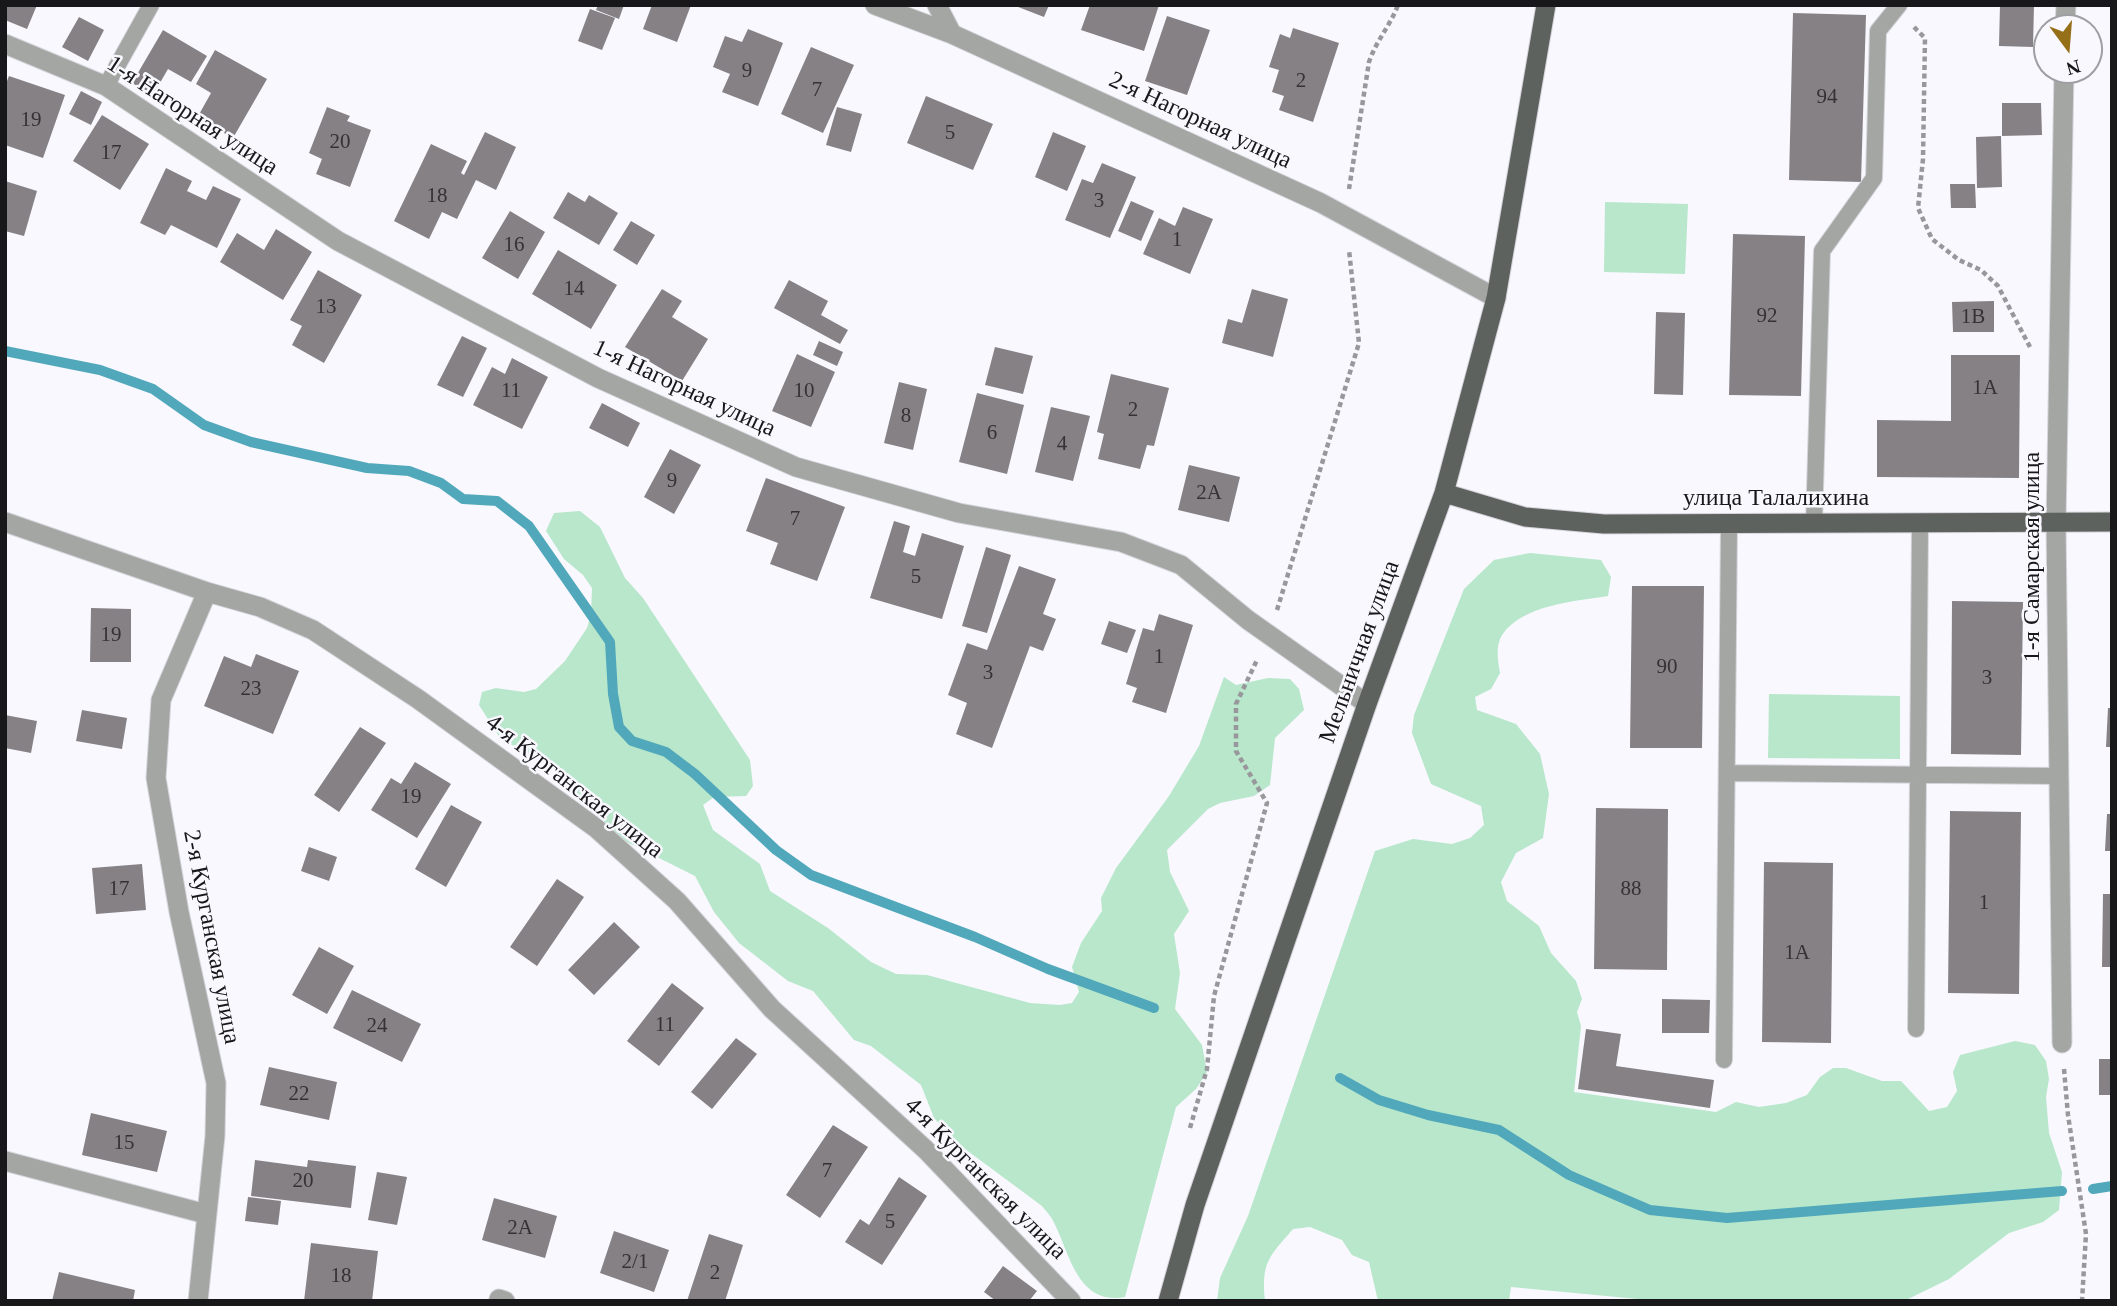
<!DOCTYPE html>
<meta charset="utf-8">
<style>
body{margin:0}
#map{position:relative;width:2117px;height:1306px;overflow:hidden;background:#f8f8fe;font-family:Georgia,serif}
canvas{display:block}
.frame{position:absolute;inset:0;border:7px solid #18181a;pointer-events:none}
.north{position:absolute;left:2033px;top:14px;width:70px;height:70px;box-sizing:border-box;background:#f8f8fe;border:2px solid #9e9ea3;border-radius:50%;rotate:164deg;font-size:19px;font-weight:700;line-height:28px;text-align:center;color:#18181a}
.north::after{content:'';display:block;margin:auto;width:24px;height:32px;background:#966f19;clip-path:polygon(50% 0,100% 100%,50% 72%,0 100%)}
</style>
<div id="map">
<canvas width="2117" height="1306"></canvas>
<div class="frame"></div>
<div class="north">N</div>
</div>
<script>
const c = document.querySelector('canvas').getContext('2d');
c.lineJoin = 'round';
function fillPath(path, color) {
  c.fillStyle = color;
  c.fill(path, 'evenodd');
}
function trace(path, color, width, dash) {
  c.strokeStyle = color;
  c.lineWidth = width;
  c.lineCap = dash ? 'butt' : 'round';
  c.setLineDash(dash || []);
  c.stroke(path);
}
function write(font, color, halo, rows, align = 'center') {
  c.font = font + ' Georgia,serif';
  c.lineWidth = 5;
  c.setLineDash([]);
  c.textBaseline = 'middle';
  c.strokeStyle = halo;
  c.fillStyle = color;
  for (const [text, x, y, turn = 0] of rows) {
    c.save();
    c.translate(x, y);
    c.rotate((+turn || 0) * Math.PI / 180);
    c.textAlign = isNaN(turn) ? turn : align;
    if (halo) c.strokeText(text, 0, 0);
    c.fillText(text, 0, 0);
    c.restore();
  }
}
fillPath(new Path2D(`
 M1605,202L1688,204L1685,274L1604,272Z
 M580,511L600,527L625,578L643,598L750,760L753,786L746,796L714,797L703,805L713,830L760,864L770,891L828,928L871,962L896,974L927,975L1030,1003L1060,1005L1072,1003L1079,992L1072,967L1081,943L1102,911L1101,898L1116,868L1169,796L1199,746L1224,677L1236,685L1268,678L1290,679L1299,689L1304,710L1275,738L1270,785L1254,796L1220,803L1208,809L1167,850L1170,872L1189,911L1174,934L1180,973L1175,1009L1202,1045L1207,1072L1196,1089L1176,1107L1125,1297C1075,1306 1069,1248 1052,1219C1050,1215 1045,1210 1042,1206L957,1143L934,1118L921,1085L871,1046L854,1040L813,991L788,981L739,943L714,912L695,876L619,838L578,799L558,772L500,738L479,705L482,692L496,688L524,692L536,689L565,661L587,628L591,614L592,588L583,575L564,559L546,531L554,513Z
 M1530,553L1601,560L1611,577L1608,596C1575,601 1522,605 1502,635C1495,647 1498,661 1500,673L1491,689L1475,697L1477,710L1516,724L1540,754L1549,794L1543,838L1516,853L1501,882L1507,901L1539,926L1551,953L1576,981L1582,999L1577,1012L1581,1026L1574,1092L1716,1112L1736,1102L1759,1107L1786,1103L1807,1095L1820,1077L1833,1068H1846L1882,1081H1901L1929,1111L1947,1107L1957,1091L1953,1072L1960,1055L2015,1041L2035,1045L2046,1061L2049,1079L2046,1097L2049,1133L2062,1172L2059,1210L2043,1222L2009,1233L1949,1279L1904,1301H1659L1511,1287L1509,1301H1378L1369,1262L1352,1255L1342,1240L1310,1227L1293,1229C1269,1257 1261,1262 1265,1301H1217L1220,1278L1248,1216L1375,851L1413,839L1452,844L1470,838L1484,825L1481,806L1431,784L1412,733L1414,715L1464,589L1494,560Z
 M1769,694L1900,696V759L1768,758Z`), '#b8e7cb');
trace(new Path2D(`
 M5,351L100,370L153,389L204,425L251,442L367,468L409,471L441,483L463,499L497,501L529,526L610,642L613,694L619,727L632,741L666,752L695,774L776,850L811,875L975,937L1048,969L1154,1008
 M1340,1078L1379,1100L1428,1115L1499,1130L1569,1175L1650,1210L1727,1218L2062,1191
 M2093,1189L2112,1186`), '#51a8bb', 10);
fillPath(new Path2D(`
 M5,5H37L27,29L5,20Z
 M598,5H624L619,19L596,10Z
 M652,5H691L677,42L643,29Z
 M1013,5H1049L1044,17Z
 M1090,5H1159L1144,51L1081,30Z
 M2000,5H2034L2033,47L1999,46Z
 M590,9L615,18L602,50L578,41Z
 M1793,13L1866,15L1861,182L1789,180Z
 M1167,16L1210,30L1187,95L1145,81Z
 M79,17L104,30L88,61L62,47Z
 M1293,28L1339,43L1313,122L1279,110L1284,96L1272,92L1279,70L1269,67L1280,34L1290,38Z
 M748,29L783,43L758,106L722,92L730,74L713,67L725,36L742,42Z
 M163,30L207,56L191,82L168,69L153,95L132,83Z
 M811,47L854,65L823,133L781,114Z
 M215,50L267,79L233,138L197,118L211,93L196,84Z
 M9,76L65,95L43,158L5,145V86Z
 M81,91L102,102L91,125L69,114Z
 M926,96L993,124L973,170L907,143Z
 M2002,103H2041L2042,135L2002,136Z
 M327,107L350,116L347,121L371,130L350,187L316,174L322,159L309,153Z
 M837,107L862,114L851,152L826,145Z
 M102,115L149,144L120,190L73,161Z
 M485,132L516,147L496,190L476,180L457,219L442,212L429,239L394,221L431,144L467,161L461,173L464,175Z
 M1053,132L1086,146L1067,191L1035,177Z
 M2001,136L2002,187L1977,188L1976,137Z
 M1102,163L1136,177L1110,238L1065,220L1082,179L1093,183Z
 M166,168L192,181L187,191L206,200L213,186L241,199L217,248L171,225L165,235L140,223Z
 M5,181L37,191L24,236L5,231Z
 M1950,184H1975L1976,208H1951Z
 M568,192L585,202L589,195L618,213L599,245L553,218Z
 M1131,201L1154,211L1141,241L1118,231Z
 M1183,207L1213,219L1190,274L1143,254L1159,218L1175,226Z
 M510,211L545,232L518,279L482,258Z
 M631,221L655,235L637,265L613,250Z
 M276,229L312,252L283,300L220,262L237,233L264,250Z
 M1733,234L1805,236L1801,396L1729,395Z
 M558,250L617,285L591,329L532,294Z
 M318,270L362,295L324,363L292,345L302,326L290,320Z
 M789,280L828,301L821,315L848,330L840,344L774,308Z
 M662,289L682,301L672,317L708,339L682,381L625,347Z
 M1252,289L1288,299L1273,357L1222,343L1228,319L1242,323Z
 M1994,301V332H1953L1952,302Z
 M1656,312L1685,313L1683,395L1654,394Z
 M462,336L487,348L463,397L437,385Z
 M819,341L843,352L837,366L813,355Z
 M995,347L1033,356L1023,394L985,385Z
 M797,354L835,372L811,427L772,411Z
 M1951,355H2020L2019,478L1877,477V420L1951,421Z
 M512,358L548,377L522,429L473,405L492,367L505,374Z
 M1111,374L1169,388L1154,446L1147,445L1140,469L1098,459L1104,434L1097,432Z
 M899,382L927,389L913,450L884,443Z
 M977,393L1024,405L1007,474L959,462Z
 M602,403L640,423L628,447L589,428Z
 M1051,407L1090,416L1073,481L1035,472Z
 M670,449L701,465L674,514L644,497Z
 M1189,465L1240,477L1229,522L1178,510Z
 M766,478L845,507L817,581L770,564L778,543L746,531Z
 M894,521L910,526L903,552L915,556L922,533L964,546L942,619L870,598Z
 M986,547L1011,555L987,633L962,626Z
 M1019,566L1056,579L1043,614L1056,619L1043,651L1030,646L992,748L956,734L967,703L948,695L967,643L987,650Z
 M1632,586H1704L1702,748H1630Z
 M1952,601L2023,602L2021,755L1951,754Z
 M91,608L131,609V662H90Z
 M1159,614L1193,625L1166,713L1132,702L1137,688L1126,684L1143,628L1154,631Z
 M1109,621L1136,630L1127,653L1101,644Z
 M256,654L299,671L273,734L204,706L224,656L251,667Z
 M2108,708H2112V747H2106Z
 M82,710L127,718L122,749L76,741Z
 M5,715L37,721L31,753L5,748Z
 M360,727L386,743L339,812L314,795Z
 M415,762L451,784L417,838L371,810L391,778L401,784Z
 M451,805L482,822L446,887L415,869Z
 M1596,808L1668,809L1667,970L1594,969Z
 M1950,811L2021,812L2019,994L1948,993Z
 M2107,814H2112V851H2105Z
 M309,847L337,857L329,881L301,871Z
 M1764,862L1833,863L1831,1043L1762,1042Z
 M142,864L146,910L96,914L92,868Z
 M557,879L584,897L537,966L510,947Z
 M2103,894H2112V967H2102Z
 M614,922L640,947L594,995L568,970Z
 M319,947L354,966L327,1014L292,995Z
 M672,983L704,1008L659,1066L627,1041Z
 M352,990L421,1024L402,1062L333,1028Z
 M1662,999L1710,1000L1709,1033H1662Z
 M1586,1029L1621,1034L1616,1066L1714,1080L1710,1108L1578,1089Z
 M736,1038L757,1054L712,1109L691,1092Z
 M2099,1059H2112V1095H2099Z
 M269,1067L337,1082L329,1120L260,1105Z
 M91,1113L167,1131L157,1172L82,1155Z
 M833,1125L868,1147L820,1218L786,1195Z
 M255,1160L307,1167L308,1160L356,1166L351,1208L251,1196Z
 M377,1172L407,1177L397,1225L368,1220Z
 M899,1177L927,1196L882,1265L845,1242L860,1219L869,1225Z
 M248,1197L281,1201L278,1225L245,1221Z
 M494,1198L557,1216L545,1258L482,1240Z
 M614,1231L669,1250L654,1292L600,1273Z
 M709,1234L743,1245L725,1301H687Z
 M311,1243L378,1251L372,1301H304Z
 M1003,1266L1037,1291L1029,1301H996L984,1292Z
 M59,1272L135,1290L133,1301H52Z`), '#868184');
const service = new Path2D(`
 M106,86L151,5
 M1814,523L1822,251L1874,178L1878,31L1899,5
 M1727,773L2059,776
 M1916,1029L1920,523
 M1724,1060L1729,524`);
const minor = new Path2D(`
 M875,5L952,34L1321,203L1496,298
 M937,5L952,34
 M2065,28L2066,5
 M5,44L106,86L338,241L598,378L796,467L959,513L1121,542L1181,565L1248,620L1367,704
 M5,522L207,592L260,607L313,630L418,699L596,828L677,901L772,1009L926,1150L1071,1301
 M2062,1043L2056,523L2064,70
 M5,1161L206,1214
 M499,1299L505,1301
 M198,1301L215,1136L216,1083L179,912L156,778L161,700L207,592`);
const primary = new Path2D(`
 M1444,493L1525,517L1604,524L2112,522
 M1168,1301L1195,1205L1367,704L1444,493L1496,298L1546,5`);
trace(service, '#d4d4da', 18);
trace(minor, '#d4d4da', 21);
trace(primary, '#d4d4da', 21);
trace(new Path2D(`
 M1914,27L1925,38L1923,159L1918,208L1932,239L1959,260L1981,270L1998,286L2031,349
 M1349,189L1369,62C1376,41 1390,26 1398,5
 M1277,610L1359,343L1349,250
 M2064,1069L2068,1115L2086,1234L2082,1301
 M1190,1128L1207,1069L1214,996L1267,803L1236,751V704L1257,660`), '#98989c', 4.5, [5, 3.5]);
trace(service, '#a4a6a4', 16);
trace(minor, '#a4a6a4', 19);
trace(primary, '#5e625f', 19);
write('21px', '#343234', null, [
 ["9",747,71],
 ["2",1301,81],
 ["7",817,90],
 ["94",1827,97],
 ["19",31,120],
 ["5",950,133],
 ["20",340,142],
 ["17",111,153],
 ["18",437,196],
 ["3",1099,201],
 ["1",1177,240],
 ["16",514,245],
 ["14",574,289],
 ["13",326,307],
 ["92",1767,316],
 ["1В",1973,317],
 ["1А",1985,388],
 ["11",511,391],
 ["10",804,391],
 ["2",1133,410],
 ["8",906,416],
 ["6",992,433],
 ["4",1062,444],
 ["9",672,481],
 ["2А",1209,493],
 ["7",795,519],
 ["5",916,577],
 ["19",111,635],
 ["1",1159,657],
 ["90",1667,667],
 ["3",988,673],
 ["3",1987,678],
 ["23",251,689],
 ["19",411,797],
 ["17",119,889],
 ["88",1631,889],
 ["1",1984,903],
 ["1А",1797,953],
 ["11",665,1025],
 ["24",377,1026],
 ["22",299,1094],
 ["15",124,1143],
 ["7",827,1171],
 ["20",303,1181],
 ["5",890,1222],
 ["2А",520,1228],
 ["2/1",635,1262],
 ["2",715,1273],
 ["18",341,1276]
]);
write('24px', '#18181a', '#f8f8fe', [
 ["1-я Нагорная улица",192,116,33],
 ["2-я Нагорная улица",1200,121,25],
 ["1-я Нагорная улица",684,389,25],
 ["улица Талалихина",1776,499],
 ["1-я Самарская улица",2033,557,-90],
 ["Мельничная улица",1360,652,-70],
 ["4-я Курганская улица",574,787,38],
 ["2-я Курганская улица",211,937,79],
 ["4-я Курганская улица",985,1179,45]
]);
</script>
